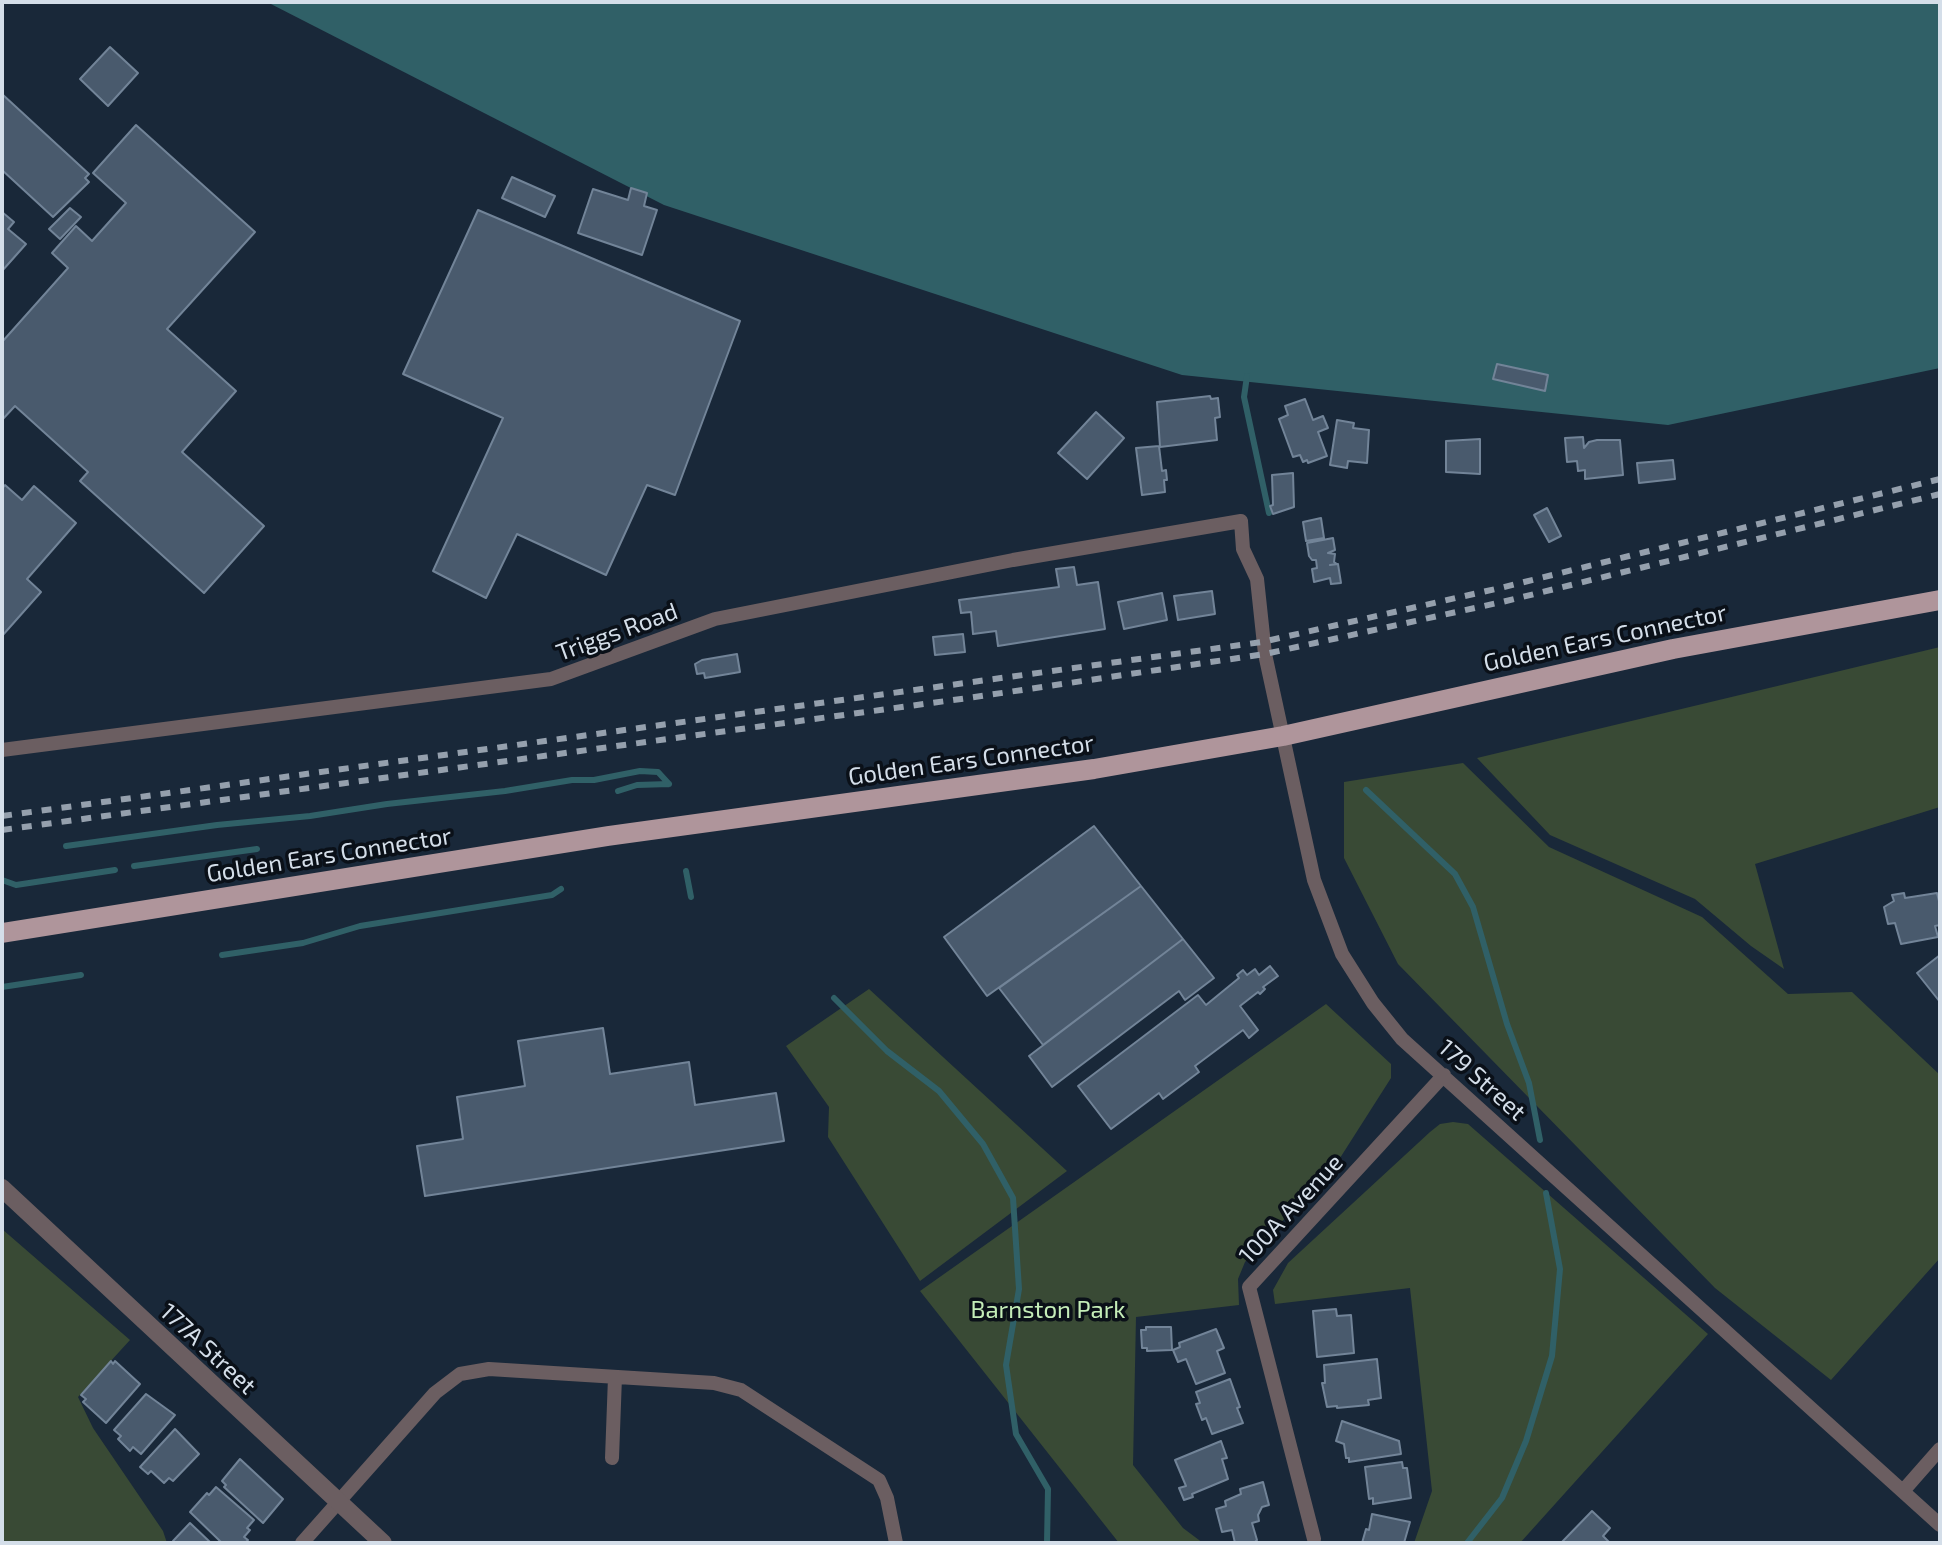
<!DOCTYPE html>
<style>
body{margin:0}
#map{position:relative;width:1942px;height:1545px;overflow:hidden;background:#192839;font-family:"Exo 2",sans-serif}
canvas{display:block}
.frame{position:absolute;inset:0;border:4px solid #d4dee9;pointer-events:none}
</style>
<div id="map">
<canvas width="1942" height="1545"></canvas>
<div class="frame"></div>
</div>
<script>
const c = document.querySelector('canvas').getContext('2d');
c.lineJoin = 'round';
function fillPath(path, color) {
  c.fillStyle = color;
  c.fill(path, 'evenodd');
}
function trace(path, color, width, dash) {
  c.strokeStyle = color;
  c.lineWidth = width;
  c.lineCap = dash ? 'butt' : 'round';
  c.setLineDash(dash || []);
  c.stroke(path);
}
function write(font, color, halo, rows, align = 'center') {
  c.font = font + ' "Exo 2",sans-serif';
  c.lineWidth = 7;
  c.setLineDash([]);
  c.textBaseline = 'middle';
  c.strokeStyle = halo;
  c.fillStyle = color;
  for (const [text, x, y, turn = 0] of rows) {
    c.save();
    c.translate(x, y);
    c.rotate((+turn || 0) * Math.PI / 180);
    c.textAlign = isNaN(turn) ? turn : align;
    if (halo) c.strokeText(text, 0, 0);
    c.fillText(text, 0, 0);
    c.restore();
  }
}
fillPath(new Path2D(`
 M1940,647V807L1755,864L1784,969L1751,946L1695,899L1550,835L1477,758Z
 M1463,763L1549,847L1702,917L1788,994L1852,992L1940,1075V1258L1831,1380L1715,1288L1398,964L1344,858V782Z
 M869,989L1067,1171L920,1281L828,1137L829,1107L786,1046Z
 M1326,1004L1391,1064V1078L1340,1158L1245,1262L1238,1279L1239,1305L1136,1317L1133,1465L1183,1528L1203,1543H1119L920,1291Z
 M1453,1122L1468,1124L1708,1334L1520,1543H1414L1432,1491L1410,1288L1275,1304L1273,1290L1288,1263L1430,1132L1440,1124Z
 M2,1229L130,1340L78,1397L93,1428L163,1531L167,1543H2Z`), '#394a35');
fillPath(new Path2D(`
 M267,2H1940V368L1668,425L1182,375L664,205Z`), '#306067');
trace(new Path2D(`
 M1247,376L1244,397L1269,513
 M1366,790L1455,874L1473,907L1507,1024L1529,1083L1540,1140
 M618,791L637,785L669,784
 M66,846L217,825L310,816L387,804L505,791L572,780H594L640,771L658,772L669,784
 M134,866L257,849
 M686,871L691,897
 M2,880L16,885L115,870
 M222,955L303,943L360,926L552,895L561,889
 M2,987L81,975
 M834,998L887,1051L939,1091L983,1144L1013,1198L1019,1289L1006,1365L1016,1434L1048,1489L1047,1543
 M1467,1543L1502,1498L1526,1441L1552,1356L1560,1269L1546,1193`), '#306067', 6);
const building = new Path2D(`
 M110,47L138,73L108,106L80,79Z
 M2,94L89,174L85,178L89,182L53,217L2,170Z
 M136,125L255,232L167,329L236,391L182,452L264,526L204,593L80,481L88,472L15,406L2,420V342L68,268L52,253L76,226L92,241L126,203L93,173Z
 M512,177L555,196L545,217L502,198Z
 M631,188L647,193L644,206L657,210L642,255L578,233L593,189L628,200Z
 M70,208L81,217L60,239L49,229Z
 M478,210L740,321L675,495L647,485L606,575L517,534L486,598L433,571L503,418L403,374Z
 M2,212L14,222L8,229L26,244L2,271Z
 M1497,364L1548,375L1545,391L1493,379Z
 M1210,396L1211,399L1218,398L1220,417L1215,418L1217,440L1160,447L1157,402Z
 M1305,399L1313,420L1323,416L1328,428L1318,432L1327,456L1308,463L1307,460L1303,462L1300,455L1293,457L1279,419L1288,415L1285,406Z
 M1096,412L1124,438L1087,479L1058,453Z
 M1337,420L1354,423L1353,428L1369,430L1367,463L1348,461L1347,468L1330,465Z
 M1583,437L1584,448L1589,442L1597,440H1620L1623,475L1585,479V470L1578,471L1577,461L1567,462L1565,438Z
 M1480,439V474L1446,472V441Z
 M1159,446L1162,471L1166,470L1167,480H1164L1165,492L1142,495L1136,448Z
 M1673,460L1675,479L1639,483L1637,463Z
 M1293,473L1294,507L1273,514L1270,506L1273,505L1272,475Z
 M5,485L22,500L34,486L76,523L27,579L41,592L2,636V489Z
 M1547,508L1561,536L1549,542L1534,515Z
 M1321,518L1324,538L1306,541L1303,522Z
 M1333,538L1335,550L1328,553L1335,554L1334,562L1337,564L1330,565L1338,564L1341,583L1331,584L1330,578L1314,582L1312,569L1317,568L1316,560H1312L1309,556L1307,543Z
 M1074,567L1077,585L1098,582L1105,629L998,646L996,631L973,634L971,612L961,613L959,600L1059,587L1056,569Z
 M1212,591L1215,614L1178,620L1174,596Z
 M1162,593L1167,620L1124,629L1118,602Z
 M963,634L965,652L935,655L933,637Z
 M737,654L740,672L705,678L704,673L697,674L695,664L702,660Z
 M1094,826L1141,886L987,996L944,937Z
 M1141,886L1183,939L1043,1045L999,988Z
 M1904,893L1905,898L1937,893L1940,905V925L1935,926L1938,937L1901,944L1895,923L1888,924L1884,907L1894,901L1892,895Z
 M1183,939L1214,978L1185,1000L1179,991L1052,1087L1029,1056Z
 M1940,955V1002L1917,973Z
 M1270,966L1278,976L1263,987L1265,989L1260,994L1258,992L1240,1006L1258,1030L1249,1038L1243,1030L1195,1066L1199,1072L1163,1099L1159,1093L1111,1129L1078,1086L1198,995L1206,1005L1239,978L1237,975L1243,970L1247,975L1255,969L1259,975Z
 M603,1028L610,1074L689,1062L695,1105L776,1093L784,1141L425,1196L417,1146L463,1139L457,1097L525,1086L518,1041Z
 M1336,1309L1337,1316L1351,1315L1354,1353L1317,1357L1313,1311Z
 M1146,1327H1171L1172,1350L1147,1351V1348H1142L1141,1330H1146Z
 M1216,1329L1224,1348L1217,1351L1225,1373L1196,1384L1186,1359L1178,1362L1173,1350L1180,1347L1179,1343Z
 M1377,1359L1381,1398L1368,1400L1369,1405L1337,1408V1406L1327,1407L1322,1383H1325L1324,1365Z
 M111,1361L113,1364L115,1361L140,1384L106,1423L83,1402L86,1399L81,1395Z
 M1230,1379L1240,1407L1237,1408L1243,1423L1212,1434L1206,1418L1202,1420L1196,1404L1200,1403L1196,1392Z
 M146,1394L175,1415L141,1454L133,1447L130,1451L118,1439L121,1436L114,1430Z
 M1342,1421L1399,1441L1401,1454L1349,1462V1458H1346L1344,1444L1336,1441Z
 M175,1429L199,1454L173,1481L169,1478L164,1483L151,1471L148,1474L140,1467Z
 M1221,1441L1227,1458L1222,1459L1228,1479L1192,1494L1193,1497L1184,1500L1179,1488L1186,1486L1175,1460Z
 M240,1459L283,1499L263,1523L224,1487L226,1485L222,1481Z
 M1402,1462L1403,1468H1407L1411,1498L1373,1504V1498L1369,1499L1365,1467Z
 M1263,1482L1269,1505L1262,1507L1258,1515L1259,1521L1252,1523L1257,1540L1254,1543H1235L1232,1530L1222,1532L1216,1509L1226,1506L1225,1501L1241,1494L1240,1489Z
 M216,1487L254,1520L247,1528L250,1530L244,1537L248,1540L245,1543H222L190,1512L207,1493L209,1495Z
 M1592,1511L1610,1528L1603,1536L1610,1543H1561Z
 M1372,1514L1410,1522L1404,1543H1362L1366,1529L1369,1530Z
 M190,1523L211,1543H175L173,1541Z`);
fillPath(building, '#495a6d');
trace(building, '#728498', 2);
trace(new Path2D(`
 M2,750L551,679L715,619L1013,560L1241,521L1243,549L1257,579L1265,654L1314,880L1342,954L1373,1003L1402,1039L1940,1525
 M612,1458L615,1377
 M1903,1491L1940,1449
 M1314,1539L1249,1287L1444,1075
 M302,1543L435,1393L460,1374L489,1369L714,1383L741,1390L879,1480L887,1498L896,1543`), '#6b5e61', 14);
trace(new Path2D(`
 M2,1188L383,1543`), '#6b5e61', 18);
trace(new Path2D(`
 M2,933L608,836L1094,769L1283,736L1673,649L1940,600`), '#af959b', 20);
trace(new Path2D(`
 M2,816L1262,642L1500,588L1940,479
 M2,830L968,698L1265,654L1502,602L1940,494`), '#95a0ad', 6, [10, 10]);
write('24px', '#d4dee9', '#0a1018', [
 ["Triggs Road",617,632,-20],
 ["Golden Ears Connector",1605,638,-12],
 ["Golden Ears Connector",971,760,-8],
 ["Golden Ears Connector",329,855,-9],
 ["179 Street",1482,1080,42],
 ["100A Avenue",1291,1209,-47],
 ["177A Street",208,1349,43]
]);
write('24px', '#c4edb8', '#0a1018', [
 ["Barnston Park",1048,1310]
]);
</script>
